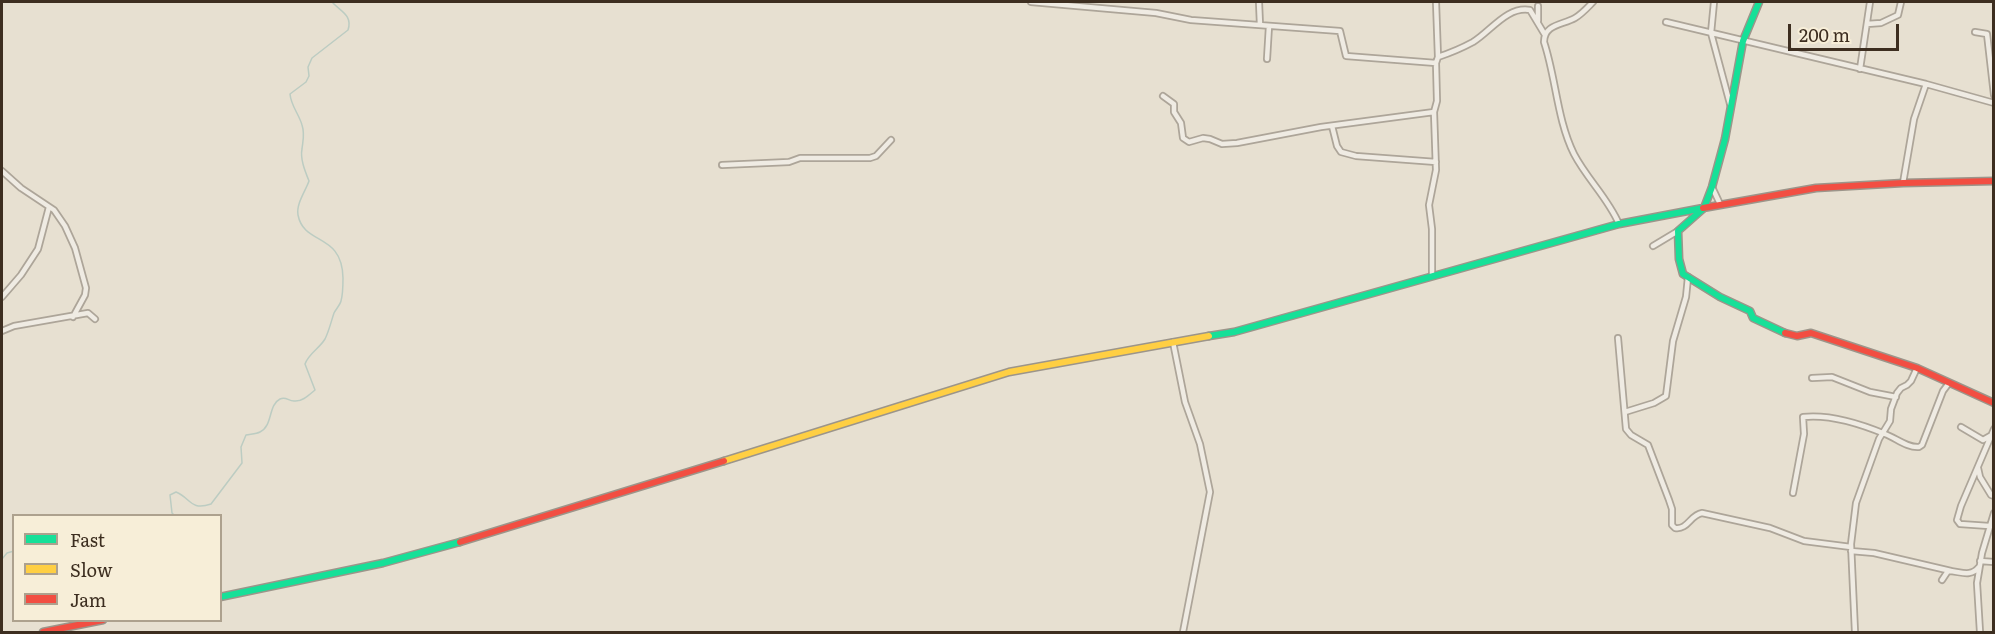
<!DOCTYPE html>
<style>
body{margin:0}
#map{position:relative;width:1995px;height:634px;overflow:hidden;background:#e7e0d1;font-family:Literata,serif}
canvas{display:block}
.frame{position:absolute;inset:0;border:3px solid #3d2e20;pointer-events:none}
.legend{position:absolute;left:12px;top:514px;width:210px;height:108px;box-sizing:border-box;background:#f7eed8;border:2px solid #ada18e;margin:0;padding:8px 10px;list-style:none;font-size:18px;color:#3d2e20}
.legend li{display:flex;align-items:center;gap:12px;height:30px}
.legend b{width:30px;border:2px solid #ada18e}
.scale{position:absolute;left:1788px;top:24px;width:111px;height:27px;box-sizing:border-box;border:3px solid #3d2e20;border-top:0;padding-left:8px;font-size:18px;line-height:21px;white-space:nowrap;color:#3d2e20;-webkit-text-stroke:4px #f7eed8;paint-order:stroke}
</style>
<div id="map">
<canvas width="1995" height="634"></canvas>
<div class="frame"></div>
<ul class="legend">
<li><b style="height:8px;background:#16e098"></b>Fast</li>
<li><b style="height:8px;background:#ffcf43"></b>Slow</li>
<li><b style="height:8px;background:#f24e42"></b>Jam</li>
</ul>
<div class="scale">200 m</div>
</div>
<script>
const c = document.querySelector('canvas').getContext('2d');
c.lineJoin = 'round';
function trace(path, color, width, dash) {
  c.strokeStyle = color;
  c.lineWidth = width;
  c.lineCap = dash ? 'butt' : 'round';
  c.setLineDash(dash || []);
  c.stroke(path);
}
trace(new Path2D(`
 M175,516L172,513L170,495L176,492C191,498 190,511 211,504L242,463L241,447L246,435C250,434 256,434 260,432C273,426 268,405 280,399C286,396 288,401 294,401C302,402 309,395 315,390L305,364C309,353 319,349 325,339C329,331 331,322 334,313C336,309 340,305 341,301C343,294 343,285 343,278C342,232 304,246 298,215C296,204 305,192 309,181C305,171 300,159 302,149C303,140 305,134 302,125C299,114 291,106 290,94L306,82L309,76L308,67L312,58L348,30C353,15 340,11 332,2
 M2,559L7,553L14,551`), '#bcccc2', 1.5);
const street = new Path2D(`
 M1031,2L1156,13L1191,20L1340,31L1346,56L1436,63
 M1259,2L1260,25
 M1593,2C1588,7 1582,14 1575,18C1563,25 1544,24 1544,42C1556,78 1557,120 1574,154C1587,179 1608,198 1619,224
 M1714,2L1711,33L1730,104
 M1538,21V6
 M1666,22L1926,84L1994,103
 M1867,24L1881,23L1898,15L1901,2
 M1975,32L1987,34L1994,95
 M1438,57C1450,53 1462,48 1473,42C1491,31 1507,6 1530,10L1545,35
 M1267,59L1269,26
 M1860,69L1870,2
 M1163,96L1174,104V112L1181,123L1183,138L1189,142L1203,138L1210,139L1222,144L1237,143L1321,127L1434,112
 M1332,126L1337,146L1341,152L1356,156L1436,162
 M722,165L789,162L800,158H870L876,156L891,140
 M2,171L21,188L54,210L65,226L75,248L86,288L85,295L73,317
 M1903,183L1914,119L1926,84
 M1712,187L1720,204
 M1653,246L1678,231
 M1432,275V229L1429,205L1436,170L1434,112L1437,101L1436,63L1438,57L1436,2
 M2,297L21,275L38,249L49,207
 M2,331L14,326L88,313L95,319
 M1618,338L1626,429L1631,435L1648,445L1669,500L1672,509V525L1675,528C1688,530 1690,515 1702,513L1770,528L1804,541L1851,547
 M1173,342L1185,402L1200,444L1210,492L1183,632
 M1812,378L1832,377L1870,392L1896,397
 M1625,412L1654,403L1666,396L1673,341L1686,297L1688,277
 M1961,427L1983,440L1990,436
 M1978,468L1980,477L1991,495L1994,496
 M1793,493L1804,434L1803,417C1830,414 1861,424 1885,434C1896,438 1907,448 1919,447L1922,445L1943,391L1949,383
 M1989,526L1960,524L1957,520L1961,506L1994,429
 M1851,551L1874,553L1951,571
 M1980,561L1994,562
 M1942,580L1948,571C1960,571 1970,578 1979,567
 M1855,632L1851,544L1856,503L1879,439L1890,421L1891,409L1897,393L1901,388L1907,385L1911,381L1917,368
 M1980,632L1977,583L1982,553L1994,513`);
const fast = new Path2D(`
 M1759,2L1743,41L1725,139L1712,187L1704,208L1678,231L1679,259L1683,274L1720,297L1750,311L1753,318L1785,333
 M1209,336L1234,332L1619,224L1703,208
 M220,597L383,563L460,542`);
const slow = new Path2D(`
 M724,461L1009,372L1209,336`);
const jam = new Path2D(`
 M1703,208L1816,188L1903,183L1994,181
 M1785,333L1797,336L1811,333L1917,368L1994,403
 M460,542L724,461
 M43,632L103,620`);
trace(street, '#ada599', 8);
trace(fast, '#9c958a', 9);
trace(slow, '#9c958a', 9);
trace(jam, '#9c958a', 9);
trace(street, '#efebe3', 4.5);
trace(fast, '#16e098', 6);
trace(slow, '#ffcf43', 6);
trace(jam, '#f24e42', 6);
</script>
